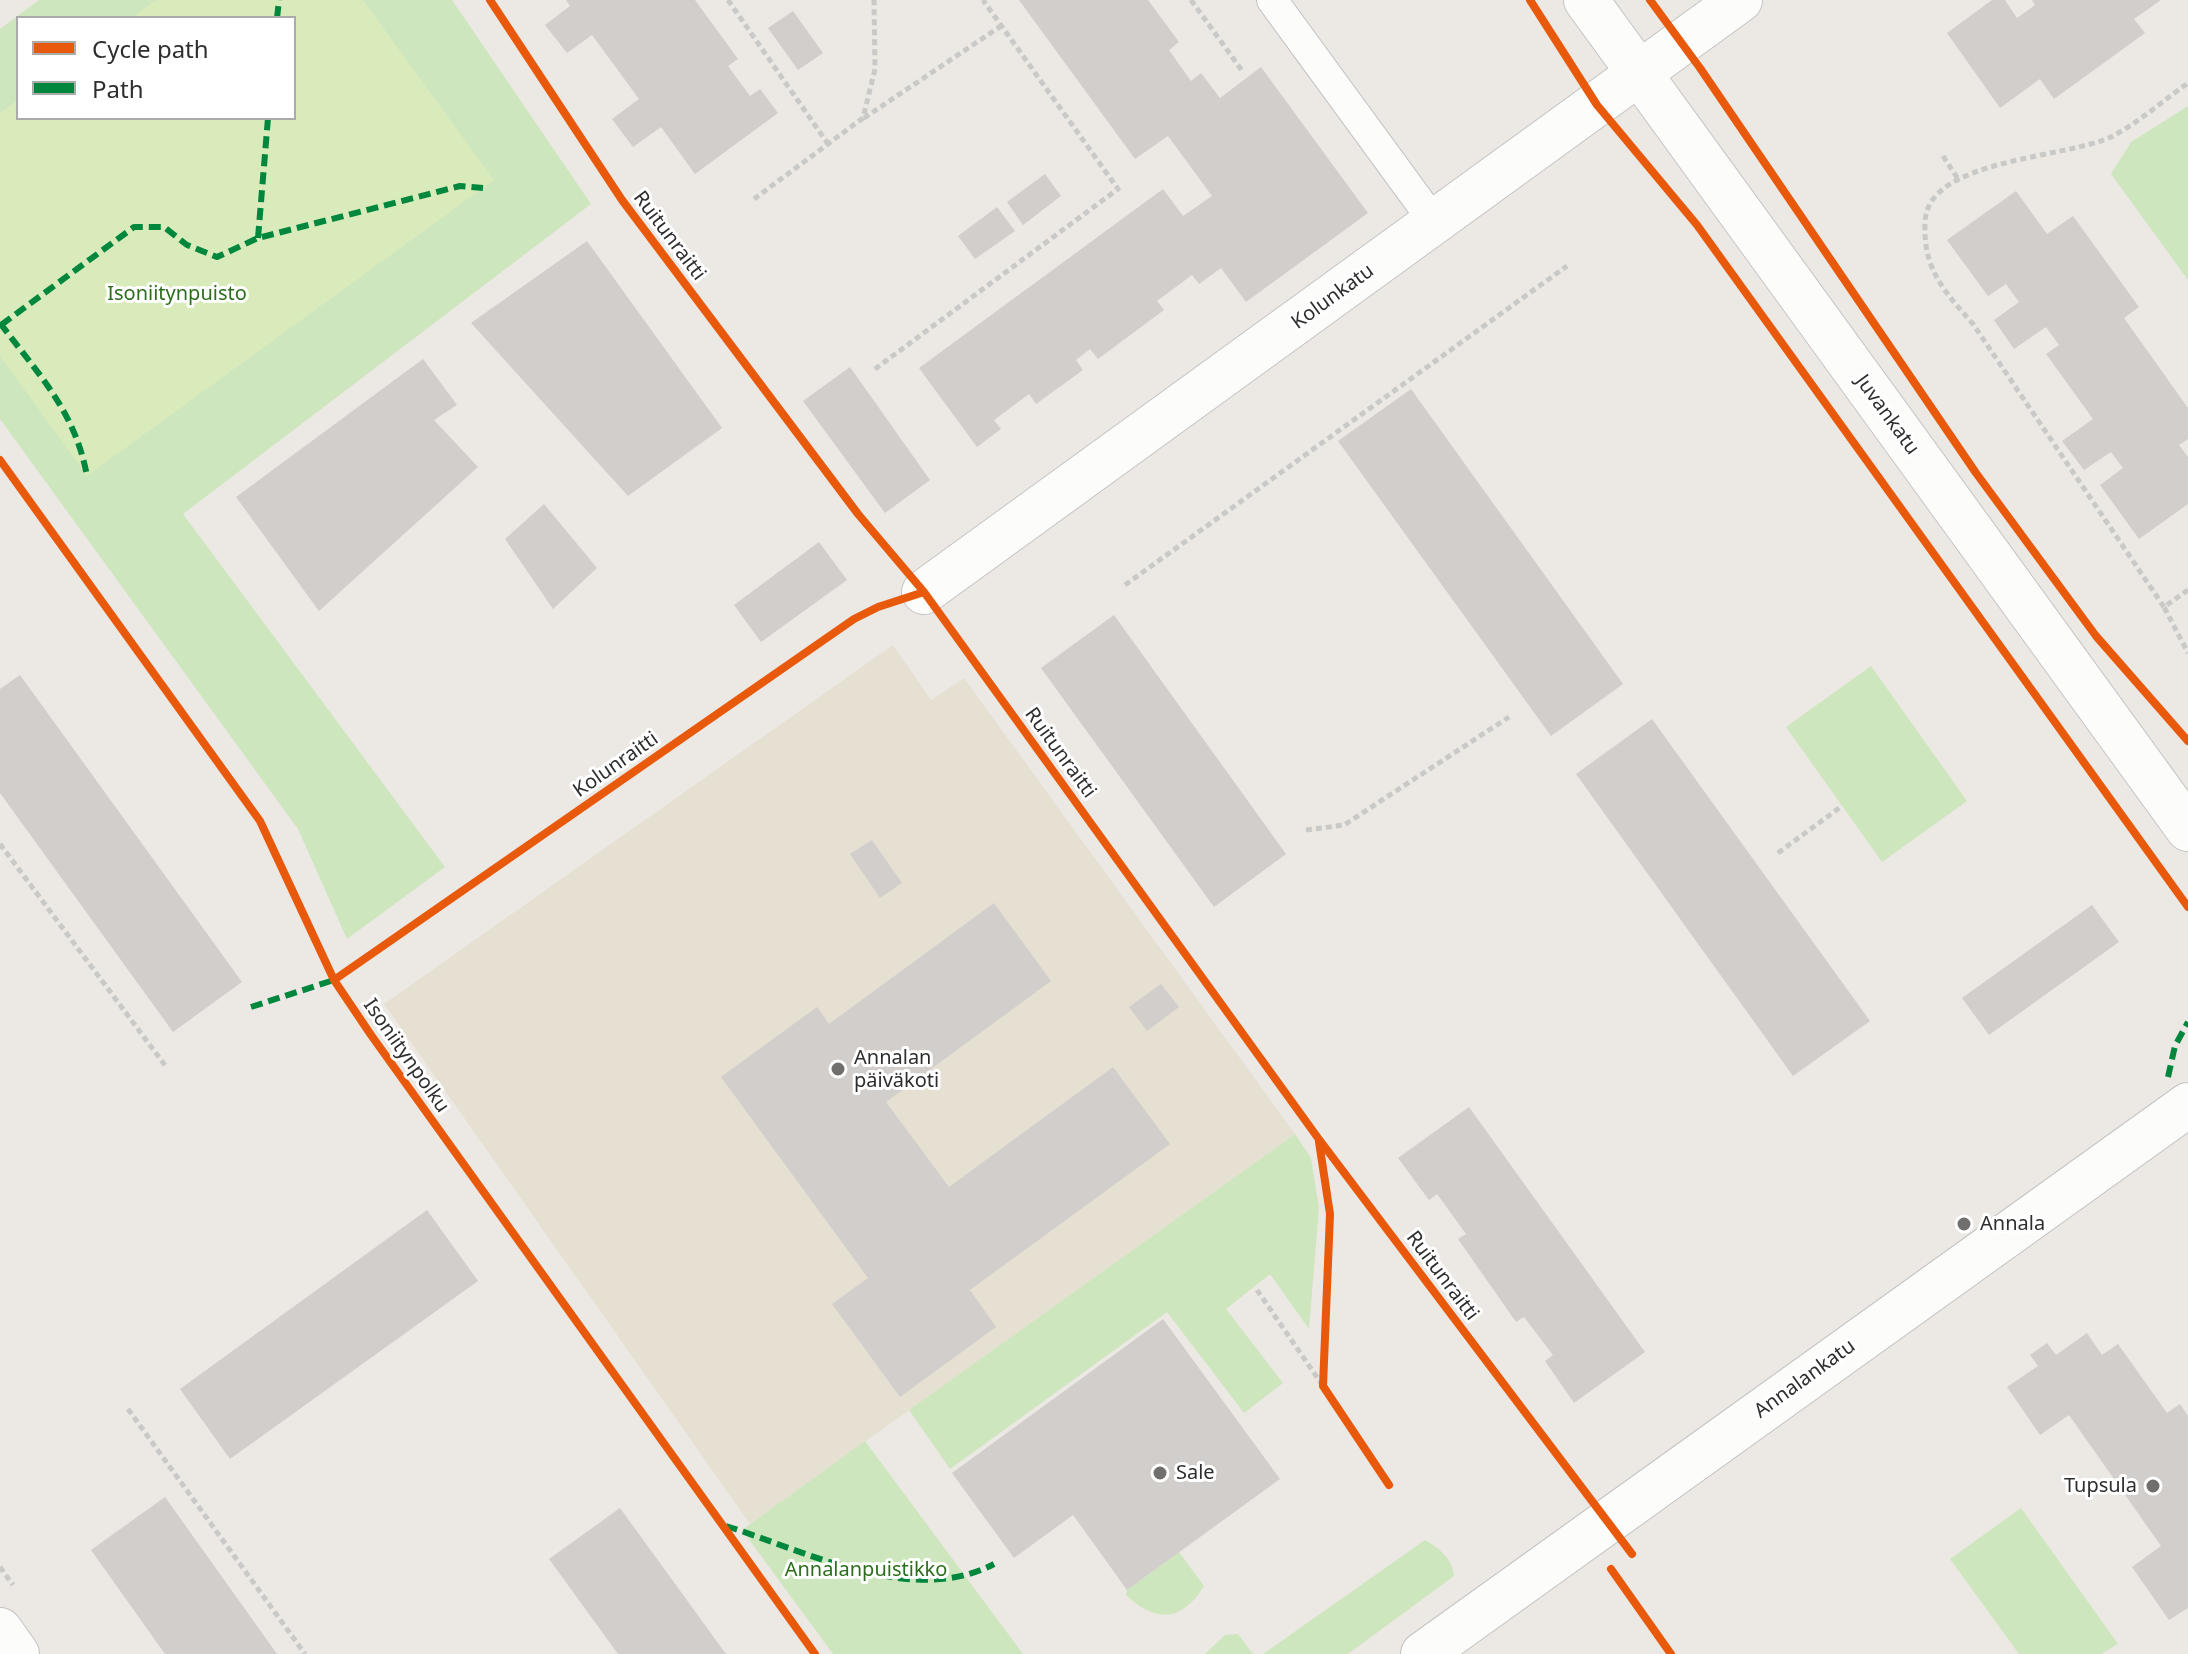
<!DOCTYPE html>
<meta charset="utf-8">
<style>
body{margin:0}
#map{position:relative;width:2188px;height:1654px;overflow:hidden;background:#ece8e4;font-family:"Noto Sans",sans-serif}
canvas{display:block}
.legend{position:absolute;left:16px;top:16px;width:280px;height:104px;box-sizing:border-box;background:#fff;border:2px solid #ababab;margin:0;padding:10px 14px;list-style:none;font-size:24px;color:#2e2e2e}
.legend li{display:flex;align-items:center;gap:16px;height:40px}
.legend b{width:40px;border:2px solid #ababab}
</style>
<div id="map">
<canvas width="2188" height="1654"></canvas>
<ul class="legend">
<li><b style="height:10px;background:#e8590c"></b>Cycle path</li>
<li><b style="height:10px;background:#00873e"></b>Path</li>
</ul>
</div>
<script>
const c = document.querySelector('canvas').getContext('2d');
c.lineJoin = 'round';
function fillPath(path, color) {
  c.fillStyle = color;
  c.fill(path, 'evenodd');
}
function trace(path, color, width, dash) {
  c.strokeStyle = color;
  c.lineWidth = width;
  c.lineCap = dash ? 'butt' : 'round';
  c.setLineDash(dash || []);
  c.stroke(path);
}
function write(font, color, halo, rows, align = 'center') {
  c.font = font + ' "Noto Sans",sans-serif';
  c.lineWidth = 6;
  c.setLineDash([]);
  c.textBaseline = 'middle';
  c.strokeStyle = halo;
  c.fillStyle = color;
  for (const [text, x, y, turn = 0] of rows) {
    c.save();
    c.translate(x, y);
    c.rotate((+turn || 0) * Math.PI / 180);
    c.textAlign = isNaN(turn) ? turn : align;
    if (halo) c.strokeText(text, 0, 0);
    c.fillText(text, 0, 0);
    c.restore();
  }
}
fillPath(new Path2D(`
 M893,645L931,700L964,678L1295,1134L750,1524L384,1004Z`), '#e6e0d3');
fillPath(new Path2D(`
 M39,0H452L591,204L183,514L445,867L347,939L298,829L0,419V29ZM18,18H294V118H18Z
 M2188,106V280L2111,174L2131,142Z
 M1871,666L1967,801L1882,862L1786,727Z
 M1295,1134L1311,1158L1319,1208L1309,1329L1270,1274L1226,1309L1283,1383L1244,1413L1167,1312L950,1469L909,1410Z
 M865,1441L1023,1654H833L742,1530Z
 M2021,1508L2118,1644L2101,1654H2019L1950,1559Z
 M1425,1540C1439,1548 1453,1559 1454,1576L1348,1654H1263Z
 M1179,1552L1204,1586C1182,1622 1155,1623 1126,1595L1127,1590Z
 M1238,1634L1253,1654H1205L1225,1635Z`), '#cee6be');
fillPath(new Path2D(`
 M156,0H363L494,180L87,476L0,356V113L18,100V118H294V18H131Z`), '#d9eabb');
fillPath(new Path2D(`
 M566,0H695L738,59L728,66L750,96L760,89L778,113L695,174L661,127L633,147L612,119L639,99L592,35L567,53L545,25L570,6Z
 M1019,0H1148L1179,42L1169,50L1191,81L1201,73L1220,98L1261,67L1368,213L1246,302L1221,268L1199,284L1192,275L1157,301L1164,310L1098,359L1090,349L1076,360L1083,370L1036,404L1029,394L994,420L1001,429L977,447L919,368L1163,189L1183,216L1212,196L1168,136L1135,159Z
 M1992,0H2005L2017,18L2035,5L2032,0H2161L2134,19L2145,33L2054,99L2040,79L2000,108L1947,33Z
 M793,11L823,53L798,70L768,28Z
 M1045,174L1061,196L1023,225L1007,202Z
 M2016,191L2047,234L2073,216L2139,307L2124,318L2188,408V439L2179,445L2188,457V504L2139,539L2100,485L2123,468L2111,452L2084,470L2062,441L2093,419L2046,354L2059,345L2046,327L2014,349L1994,320L2019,302L2006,284L1988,296L1947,240Z
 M997,207L1015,231L975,259L958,236Z
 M587,241L722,428L628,496L471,323Z
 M423,359L457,405L434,420L478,467L319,611L236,497Z
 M850,367L930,480L885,513L803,401Z
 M1411,389L1623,684L1551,736L1338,441Z
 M544,504L597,568L553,609L505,539Z
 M819,542L847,580L761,642L734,605Z
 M1114,615L1286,854L1214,907L1041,668Z
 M20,675L242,982L173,1032L0,793V689Z
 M1652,719L1870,1021L1793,1076L1576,774Z
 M872,840L902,883L880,898L850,854Z
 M994,903L1051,981L886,1102L949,1187L1113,1067L1170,1144L970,1290L996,1327L900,1397L832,1304L868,1278L721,1077L817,1007L829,1024Z
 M2092,905L2119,942L1989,1035L1962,998Z
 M1161,984L1179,1007L1147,1031L1129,1007Z
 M1469,1107L1645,1352L1574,1403L1545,1361L1553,1355L1524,1317L1516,1322L1458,1239L1466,1234L1437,1194L1429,1200L1398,1158Z
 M427,1210L478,1281L230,1459L180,1389Z
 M1163,1319L1280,1479L1127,1590L1073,1515L1014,1558L952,1473Z
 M2087,1333L2102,1355L2118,1344L2167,1413L2180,1404L2188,1416V1608L2169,1620L2132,1567L2161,1546L2069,1415L2040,1435L2007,1387L2038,1366L2030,1355L2047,1343L2056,1355Z
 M165,1497L277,1654H165L91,1550Z
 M620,1508L726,1654H618L549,1559Z`), '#d1cecb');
const service = new Path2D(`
 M1272,0L1435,223`);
const minor = new Path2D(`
 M924,592L1740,0`);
const tertiary = new Path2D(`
 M0,1630L17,1654
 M1423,1654L2188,1105`);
const secondary = new Path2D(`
 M1586,0L2188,829`);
trace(service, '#c5c4c5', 32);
trace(minor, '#c5c4c5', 46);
trace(tertiary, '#c5c4c5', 46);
trace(secondary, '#c5c4c5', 46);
trace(new Path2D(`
 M728,0L828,144
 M1191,0L1243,72
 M864,118L1001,26
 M1943,156L1958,179
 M754,199L863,118L875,69L874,0
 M875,369L1118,189L983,0
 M1125,585L1567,266
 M2188,590L2164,607L2188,653
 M2164,607L1973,324C1944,291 1923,269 1925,223C1926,158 2067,159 2113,136C2139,122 2164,100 2188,83
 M1306,830L1344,825L1509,717
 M0,844L167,1068
 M1778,853L1842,806
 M1257,1290L1323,1386
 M128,1409L305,1654
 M0,1567L13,1585`), '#c9c9c8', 5, [6, 4]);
trace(service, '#fcfcfb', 30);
trace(minor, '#fcfcfb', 44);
trace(tertiary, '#fcfcfb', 44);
trace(secondary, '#fcfcfb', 44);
trace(new Path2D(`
 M277,18L279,0
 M258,238L268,118
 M0,323C39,375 75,411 87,476
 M1,325L134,227H164L187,245L217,257L258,238L460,186L483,188
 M251,1007L334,980
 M2168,1077L2175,1046L2188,1022
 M726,1526C806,1551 912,1607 994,1564`), '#00873e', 6, [12, 6]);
trace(new Path2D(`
 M490,0L622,200L858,514L924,592L1318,1138L1632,1554
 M1530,0L1597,105L1697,225L2188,907
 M1650,0L1700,68L1976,473L2096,636L2188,741
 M0,460L260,821L334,980L371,1035L815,1654
 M334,980L854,619L878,607L924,592
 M1319,1142L1330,1214L1323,1386L1389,1485
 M1611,1569L1671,1654`), '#e8590c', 8);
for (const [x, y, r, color] of [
 [838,1069,8,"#706f6e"],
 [1964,1224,8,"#706f6e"],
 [1160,1473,8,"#706f6e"],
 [2153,1486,8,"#706f6e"]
]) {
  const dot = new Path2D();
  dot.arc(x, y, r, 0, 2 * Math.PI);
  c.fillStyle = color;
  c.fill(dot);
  trace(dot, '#fff', 3);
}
write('20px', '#2e2e2e', '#fff', [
 ["Ruitunraitti",669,236,53],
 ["Kolunkatu",1333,297,-36],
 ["Juvankatu",1887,415,54],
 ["Ruitunraitti",1060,753,54],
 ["Kolunraitti",616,765,-35],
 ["Isoniitynpolku",406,1056,55],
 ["Ruitunraitti",1442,1276,53],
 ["Annalankatu",1805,1379,-36]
]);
write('20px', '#2c6e1b', '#fff', [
 ["Isoniitynpuisto",177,294],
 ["Annalanpuistikko",866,1570]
]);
write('20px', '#2e2e2e', '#fff', [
 ["Annalan",854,1058],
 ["päiväkoti",854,1081],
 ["Annala",1980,1224],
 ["Sale",1176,1473],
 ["Tupsula",2137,1486,"right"]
], 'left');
</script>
